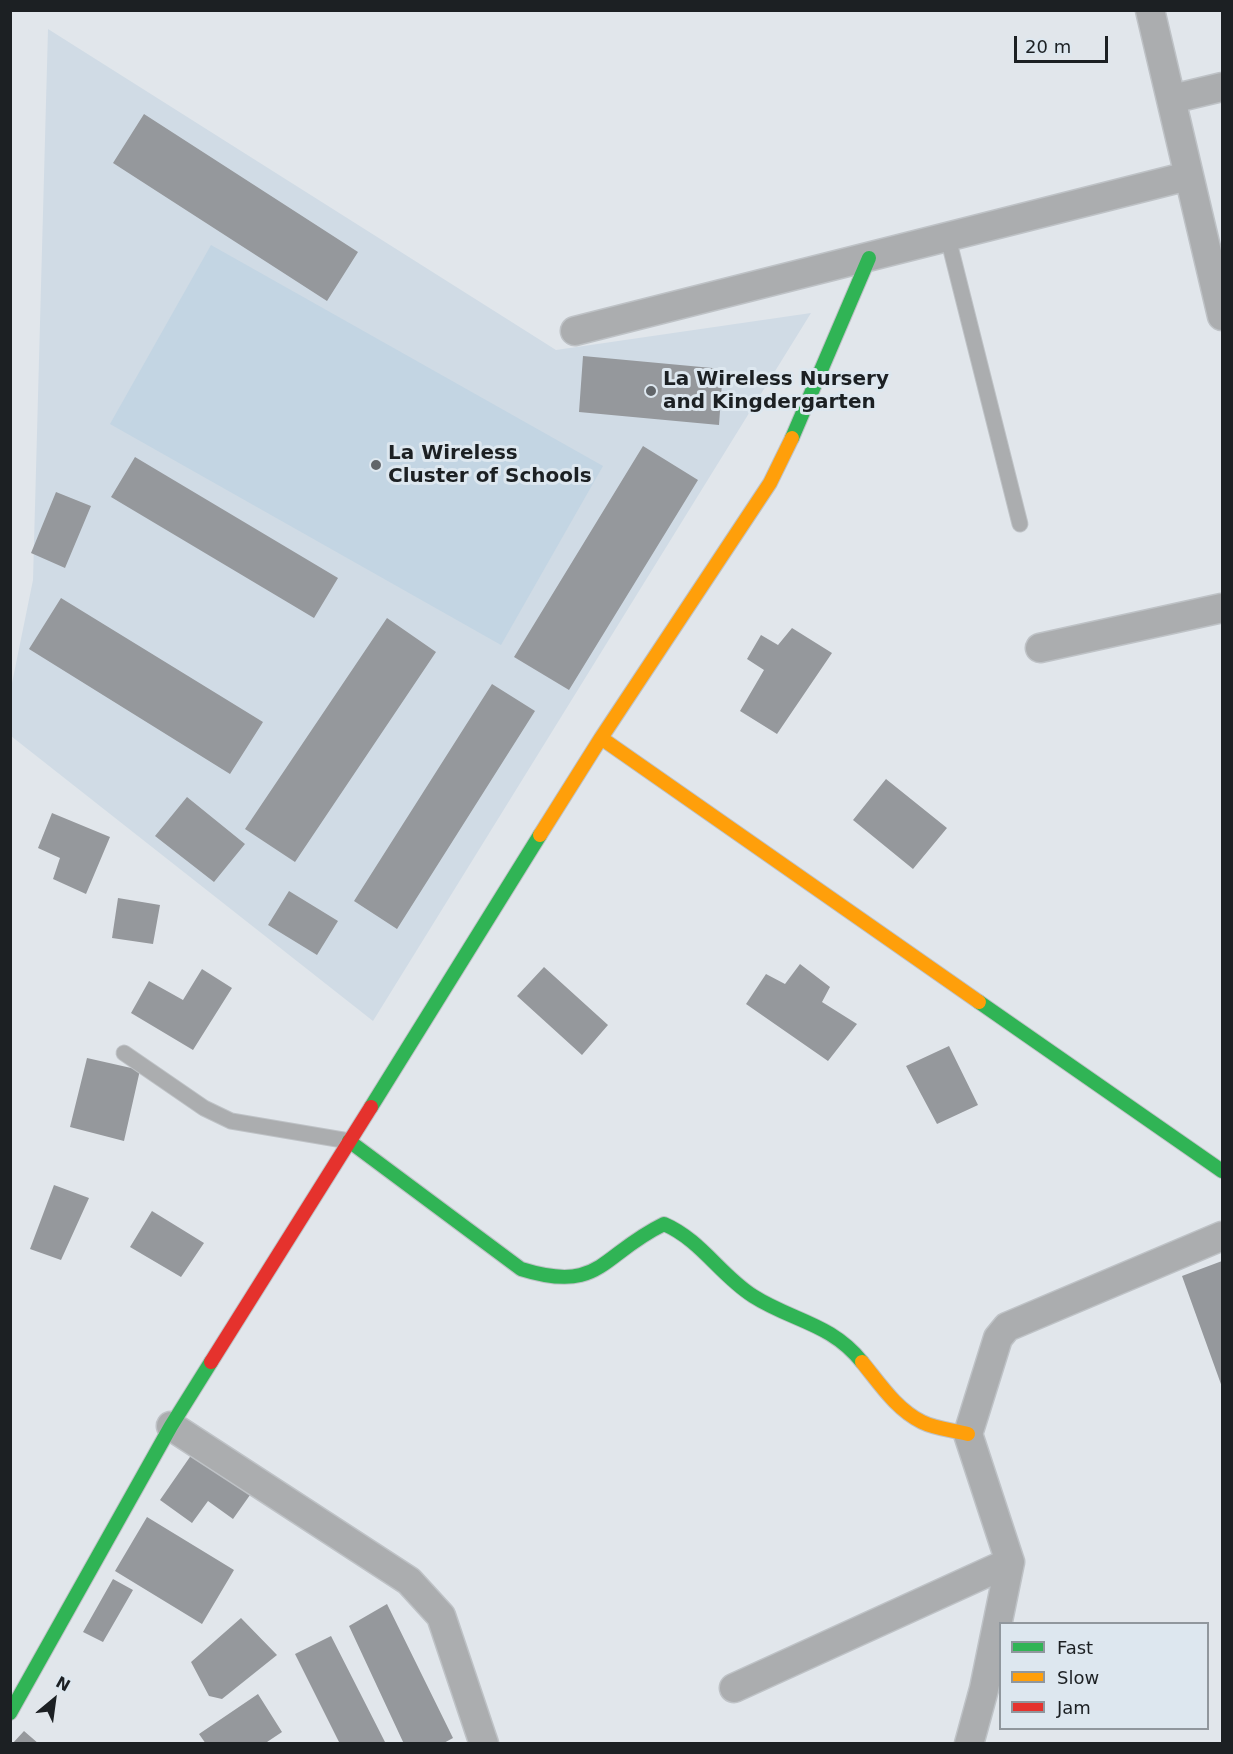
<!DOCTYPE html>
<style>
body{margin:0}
#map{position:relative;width:1233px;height:1754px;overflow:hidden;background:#e1e6eb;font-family:"DejaVu Sans",sans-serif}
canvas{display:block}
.frame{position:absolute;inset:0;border:12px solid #1c2023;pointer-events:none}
.legend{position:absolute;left:999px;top:1622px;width:210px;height:108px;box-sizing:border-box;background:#dde7ef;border:2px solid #90979d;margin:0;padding:8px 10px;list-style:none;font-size:18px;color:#1c2023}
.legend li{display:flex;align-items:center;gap:12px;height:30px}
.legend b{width:30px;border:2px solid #90979d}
.north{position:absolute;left:24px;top:1670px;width:60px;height:60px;-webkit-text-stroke:4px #dde7ef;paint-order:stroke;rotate:29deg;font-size:16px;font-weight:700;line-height:24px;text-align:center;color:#1c2023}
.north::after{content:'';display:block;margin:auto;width:21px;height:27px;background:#1c2023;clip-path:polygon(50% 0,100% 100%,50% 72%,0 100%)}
.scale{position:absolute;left:1014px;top:36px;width:94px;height:27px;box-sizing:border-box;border:3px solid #1c2023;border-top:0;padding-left:8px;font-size:18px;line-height:21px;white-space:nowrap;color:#1c2023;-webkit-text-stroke:4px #dde7ef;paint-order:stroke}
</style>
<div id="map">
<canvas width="1233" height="1754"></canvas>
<div class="frame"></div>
<ul class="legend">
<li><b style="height:8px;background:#30b455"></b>Fast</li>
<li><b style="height:8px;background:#ff9f0a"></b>Slow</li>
<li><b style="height:8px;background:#e5322d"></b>Jam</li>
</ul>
<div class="north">N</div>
<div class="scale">20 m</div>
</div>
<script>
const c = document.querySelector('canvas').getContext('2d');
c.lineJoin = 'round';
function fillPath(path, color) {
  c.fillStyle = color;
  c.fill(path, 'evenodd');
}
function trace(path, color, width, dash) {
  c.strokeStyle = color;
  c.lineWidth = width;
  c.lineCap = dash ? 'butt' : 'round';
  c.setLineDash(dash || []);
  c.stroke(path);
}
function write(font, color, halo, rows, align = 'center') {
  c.font = font + ' "DejaVu Sans",sans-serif';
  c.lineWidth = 6;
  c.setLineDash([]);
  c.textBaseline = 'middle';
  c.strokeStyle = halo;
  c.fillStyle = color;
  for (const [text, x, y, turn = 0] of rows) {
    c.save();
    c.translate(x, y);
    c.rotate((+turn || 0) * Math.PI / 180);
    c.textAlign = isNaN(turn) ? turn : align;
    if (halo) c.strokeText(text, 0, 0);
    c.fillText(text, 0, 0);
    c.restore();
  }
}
fillPath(new Path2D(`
 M48,29L556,350L811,313L373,1021L11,736V688L33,580Z`), '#d0dbe5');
fillPath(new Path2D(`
 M211,245L603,466L501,645L110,424Z`), '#c3d5e3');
fillPath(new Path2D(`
 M144,114L358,252L327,301L113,163Z
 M583,356L723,369L719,425L579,412Z
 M643,446L698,480L569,690L514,657Z
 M135,457L338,578L314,618L111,497Z
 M56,492L91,506L65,568L31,553Z
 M61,598L263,722L230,774L29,649Z
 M387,618L436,652L295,862L245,829Z
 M792,628L832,653L777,734L740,711L764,670L747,659L761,635L778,645Z
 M492,684L535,711L397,929L354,901Z
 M886,779L947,828L913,869L853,820Z
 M187,797L245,844L214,882L155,836Z
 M52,813L110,837L86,894L53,879L60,858L38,848Z
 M289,891L338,921L317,955L268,925Z
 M118,898L160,905L153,944L112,938Z
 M800,964L830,987L822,1002L857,1024L828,1061L746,1004L766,974L785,984Z
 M544,967L608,1025L582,1055L517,996Z
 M202,969L232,988L193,1050L131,1013L149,981L183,1000Z
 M949,1046L978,1105L937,1124L906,1066Z
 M87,1058L140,1070L124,1141L70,1127Z
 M54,1185L89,1198L61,1260L30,1249Z
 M152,1211L204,1243L181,1277L130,1247Z
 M1222,1261V1387L1182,1276Z
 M192,1454L250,1495L233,1519L208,1501L192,1523L160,1500Z
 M147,1517L234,1570L202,1624L115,1571Z
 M113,1579L133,1590L103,1642L83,1632Z
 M387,1604L453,1738L442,1744H404L349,1626Z
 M241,1618L277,1655L222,1699L209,1696L191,1662Z
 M331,1636L386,1744H340L295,1654Z
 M258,1694L282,1732L264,1744H206L199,1734Z
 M24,1731L39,1744H12Z`), '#95989c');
const lane = new Path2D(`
 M948,238L1020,524
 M124,1053L204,1108L231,1121L349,1141`);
const street = new Path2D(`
 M1150,10L1222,316
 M1172,99L1222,87
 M575,331L1188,176
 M1040,648L1222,608
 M171,1426L409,1581L441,1616L484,1744
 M734,1688L1010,1562
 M969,1744L984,1689L1010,1562L968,1434L998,1338L1007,1327L1222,1236`);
const fast = new Path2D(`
 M792,438L869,258
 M979,1002L1222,1171
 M371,1107L540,835
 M349,1141L521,1269C601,1294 600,1255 664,1224C701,1240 720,1275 753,1296C792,1321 831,1323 862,1362
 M10,1713L171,1426L211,1362`);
const slow = new Path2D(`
 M601,738L979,1002
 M540,835L601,738L770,483L792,438
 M862,1362C880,1384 896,1409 922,1422C936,1429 953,1430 968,1434`);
const jam = new Path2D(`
 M211,1362L371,1107`);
trace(lane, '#bec2c6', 17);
trace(street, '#bec2c6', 31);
trace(fast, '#bec2c6', 16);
trace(slow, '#bec2c6', 16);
trace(jam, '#bec2c6', 16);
trace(lane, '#abadaf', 15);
trace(street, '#abadaf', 28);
trace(fast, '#30b455', 14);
trace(slow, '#ff9f0a', 14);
trace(jam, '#e5322d', 14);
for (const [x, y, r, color] of [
 [651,391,6,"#616569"],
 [376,465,6,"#616569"]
]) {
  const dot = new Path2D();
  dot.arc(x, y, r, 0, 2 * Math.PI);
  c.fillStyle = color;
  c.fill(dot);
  trace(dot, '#dde7ef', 2);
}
write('bold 20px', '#1c2023', '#dde7ef', [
 ["La Wireless Nursery",663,380],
 ["and Kingdergarten",663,403],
 ["La Wireless",388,454],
 ["Cluster of Schools",388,477]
], 'left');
</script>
